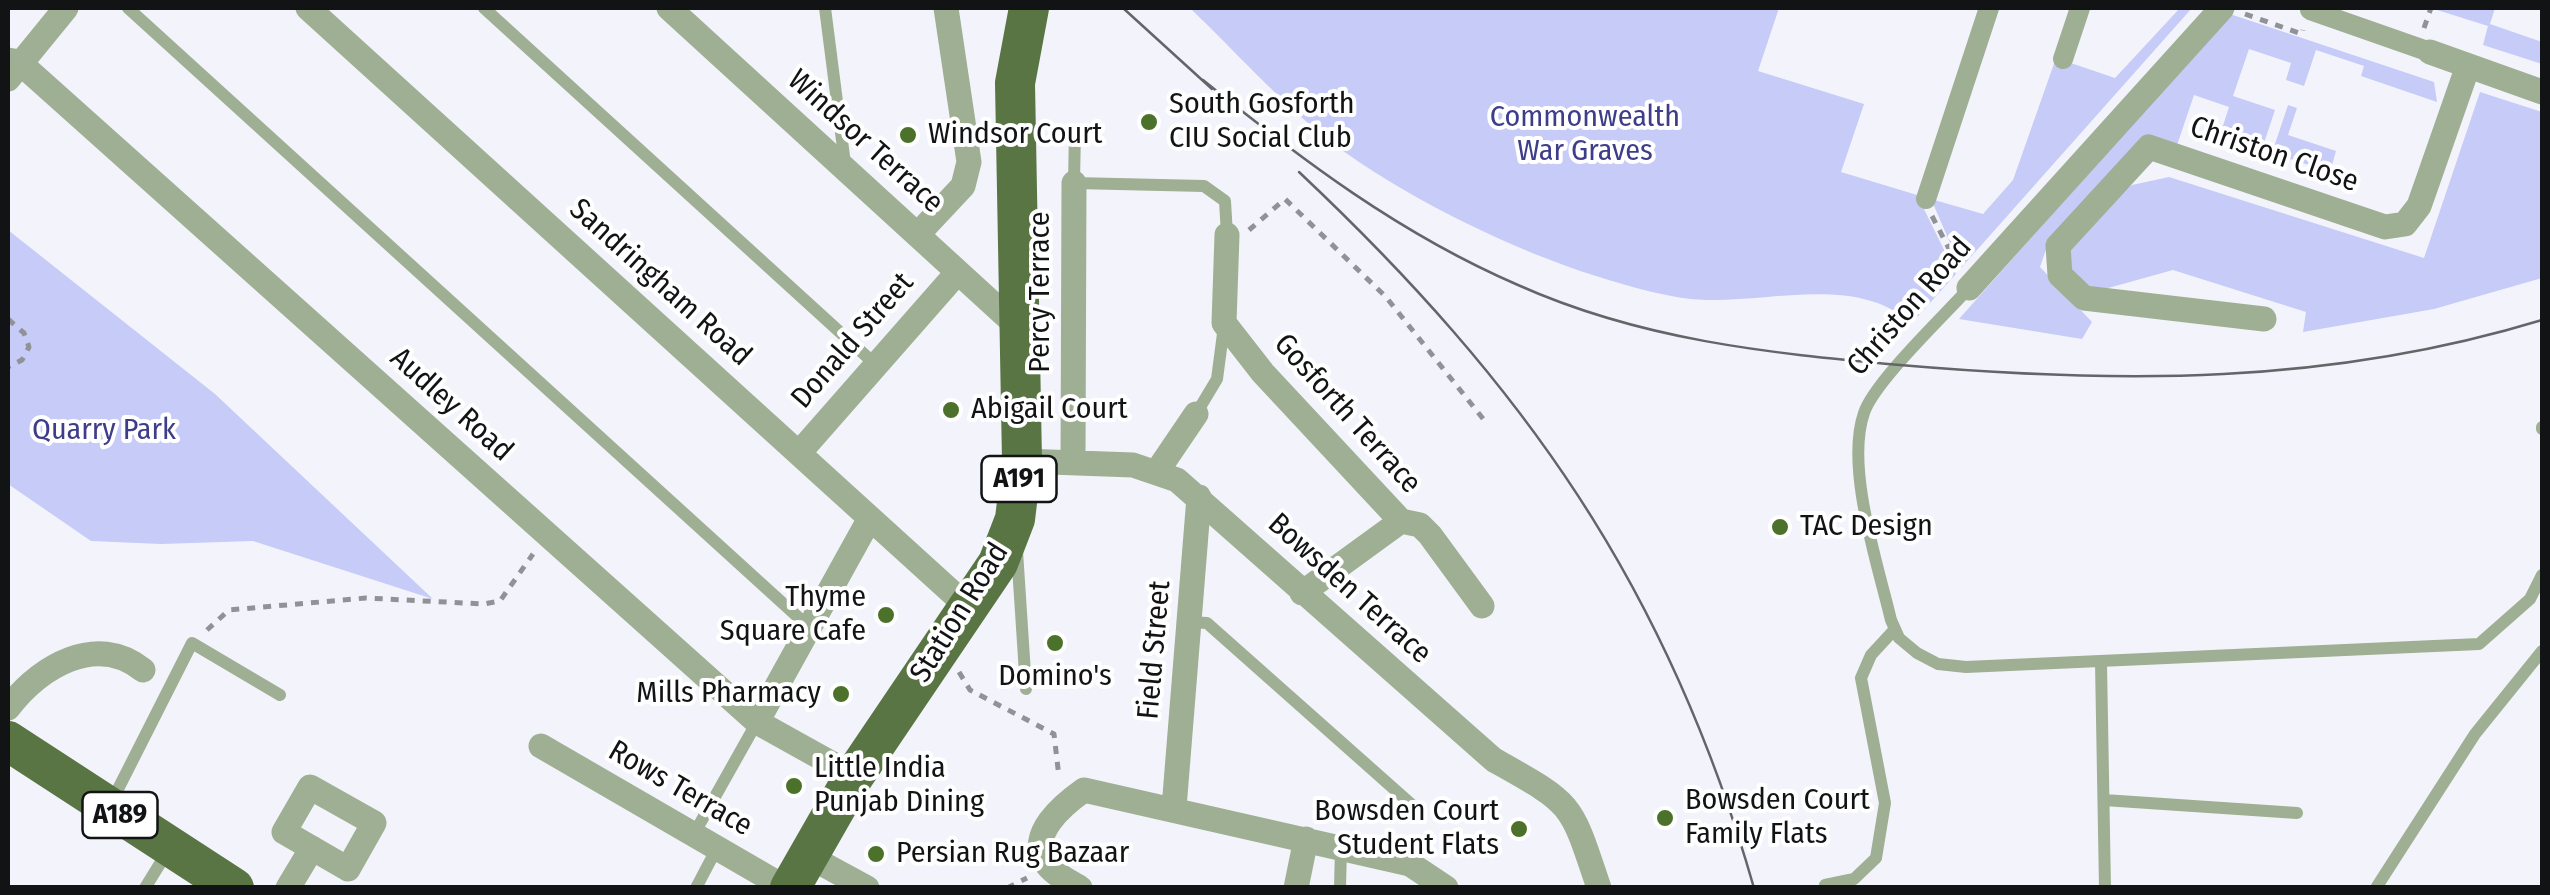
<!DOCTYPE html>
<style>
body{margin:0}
#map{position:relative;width:2550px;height:895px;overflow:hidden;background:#f3f4fb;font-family:"Fira Sans Condensed",sans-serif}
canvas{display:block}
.frame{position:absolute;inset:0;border:10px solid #121315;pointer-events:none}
</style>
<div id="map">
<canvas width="2550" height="895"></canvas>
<div class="frame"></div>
</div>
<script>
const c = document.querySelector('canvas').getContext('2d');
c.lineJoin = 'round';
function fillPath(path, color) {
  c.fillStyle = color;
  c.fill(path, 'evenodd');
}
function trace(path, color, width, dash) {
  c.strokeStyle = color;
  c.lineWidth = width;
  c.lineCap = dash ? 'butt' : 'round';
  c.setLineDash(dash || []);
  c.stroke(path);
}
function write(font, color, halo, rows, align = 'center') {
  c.font = font + ' "Fira Sans Condensed",sans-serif';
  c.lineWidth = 8;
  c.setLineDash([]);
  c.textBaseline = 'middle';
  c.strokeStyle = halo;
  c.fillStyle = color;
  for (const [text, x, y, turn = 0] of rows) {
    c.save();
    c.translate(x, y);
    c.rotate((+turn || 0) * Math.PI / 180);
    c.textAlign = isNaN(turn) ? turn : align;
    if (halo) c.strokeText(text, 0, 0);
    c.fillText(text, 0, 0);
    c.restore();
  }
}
fillPath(new Path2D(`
 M1779,8L1758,71L1864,104L1841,172L1917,195L1956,274L1911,324C1861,275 1771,302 1707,300C1670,299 1632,287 1596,276C1518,252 1413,201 1346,153C1293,116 1238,54 1191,9Z
 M2180,8H2192L1961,268L1931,199L1983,214L2013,180L2056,58L2115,78Z
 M2495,8L2490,24L2542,42V64L2483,45L2488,26L2434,9Z
 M2230,14L2434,82L2437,102L2361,76L2364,66L2316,50L2304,86L2286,80L2291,63L2249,49L2233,96L2275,110L2262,149L2220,135L2229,107L2194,95L2176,148L2144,139L2050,238L2040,267L2092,322L2082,339L1959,319Z
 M2480,92L2542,112V278L2434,309L2303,332L2306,312L2173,270L2101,290L2086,289L2067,263L2069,247L2122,192L2132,185L2169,177L2424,258Z
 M2288,105L2297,108L2288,135L2336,151L2330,172L2272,153Z
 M8,230L215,394L433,599L253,541L161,544L91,541L8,484Z`), '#c6cbf7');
trace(new Path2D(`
 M2245,14L2302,34L2303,30
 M2424,28L2431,8
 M1932,216L1957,264
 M1249,230L1285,199L1386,297L1488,425
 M8,319L24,333L29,347L22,360L8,367
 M207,630L229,610L366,598L484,604L500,601L533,554
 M959,672L970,690L1054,734L1059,777
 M1007,888L1027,878`), '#919297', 5, [8, 8]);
trace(new Path2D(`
 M128,8L810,628
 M484,8L876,365
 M825,8L845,164
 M1075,131L1074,183L1204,186L1225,201L1227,235
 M1969,288C1944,316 1874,382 1864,413C1845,467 1878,565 1891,620L1899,638L1917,653L1938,664L1966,667L2479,644L2530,599L2542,575
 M1196,414L1217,379L1224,326
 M2542,427V429
 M1017,551L1026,689
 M1190,622L1207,623L1411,804
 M2101,663L2105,888
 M2104,800L2297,813
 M112,801L192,643L280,695
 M694,834L757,722
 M1825,885L1854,879L1876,858L1885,803L1861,678L1871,655L1895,629
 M145,888L169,849
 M696,888L717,848
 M1340,888L1341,848
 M2376,888L2475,734L2542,651`), '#9faf94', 12);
trace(new Path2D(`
 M2310,10L2430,52
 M2063,59L2080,8
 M1926,199L1989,8`), '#9faf94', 20);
trace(new Path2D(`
 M308,8L968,607
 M669,8L1017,326
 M2430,52L2542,92
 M8,60L19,62L757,722L854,776
 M8,79L66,8
 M918,234L963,186L969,162L946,8
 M1227,235L1224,323L1263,373L1401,521L1420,525L1430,535L1482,606
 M1969,288L2222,8
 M2264,319L2084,298L2060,275L2058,246L2149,147L2385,227L2405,224L2419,206L2468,66
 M799,453L957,273
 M1022,461L1133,465L1177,480L1494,760C1574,805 1570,801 1599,888
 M1073,462L1074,183
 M1158,470L1196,414
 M1302,593L1401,521
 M8,708C40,667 96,632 143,670
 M757,722L870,518
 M541,746L786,888
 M310,787L374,823L348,869L284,832Z
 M1174,808L1199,497
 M808,856L867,888
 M288,888L312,848
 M1080,888C1069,881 1053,874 1046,863C1026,835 1064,804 1084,790L1410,864L1446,888
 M1296,888L1306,839`), '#9faf94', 25);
trace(new Path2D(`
 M8,741L234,888
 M790,888L854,776L998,563L1015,519L1022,461L1015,83L1029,8`), '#597543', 40);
trace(new Path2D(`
 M1123,8L1212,89
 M1203,80C1302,160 1400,234 1518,285C1641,340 1767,353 1900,365C2120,384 2329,385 2542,320
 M1299,172C1524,384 1668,587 1754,888`), '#646569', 2.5);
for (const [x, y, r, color] of [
 [1149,122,10,"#4c712b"],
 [908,135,10,"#4c712b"],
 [951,410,10,"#4c712b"],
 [1780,527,10,"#4c712b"],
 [886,615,10,"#4c712b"],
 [1055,643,10,"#4c712b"],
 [841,694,10,"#4c712b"],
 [794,786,10,"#4c712b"],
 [1665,818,10,"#4c712b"],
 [1519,829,10,"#4c712b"],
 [876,854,10,"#4c712b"]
]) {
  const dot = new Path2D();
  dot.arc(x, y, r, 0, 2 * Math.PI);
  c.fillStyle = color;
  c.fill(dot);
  trace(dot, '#fff', 4);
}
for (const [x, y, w] of [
 [1019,479,75],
 [120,815,75]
]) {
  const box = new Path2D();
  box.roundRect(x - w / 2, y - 23, w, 46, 8);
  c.fillStyle = '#fff';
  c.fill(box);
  trace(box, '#121315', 2.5);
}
write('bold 28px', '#121315', null, [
 ["A191",1019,479],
 ["A189",120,815]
]);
write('30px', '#121315', '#fff', [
 ["South Gosforth",1169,105],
 ["CIU Social Club",1169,139],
 ["Windsor Court",928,135],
 ["Abigail Court",971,410],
 ["TAC Design",1800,527],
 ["Thyme",866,598,"right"],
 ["Square Cafe",866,632,"right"],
 ["Domino's",1055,677,"center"],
 ["Mills Pharmacy",821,694,"right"],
 ["Little India",814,769],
 ["Punjab Dining",814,803],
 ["Bowsden Court",1685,801],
 ["Family Flats",1685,835],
 ["Bowsden Court",1499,812,"right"],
 ["Student Flats",1499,846,"right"],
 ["Persian Rug Bazaar",896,854]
], 'left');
write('30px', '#3e3d8a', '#fff', [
 ["Commonwealth",1585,118],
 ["War Graves",1585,152],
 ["Quarry Park",104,431]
]);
write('30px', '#121315', '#fff', [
 ["Windsor Terrace",865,142,42],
 ["Christon Close",2274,155,19],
 ["Sandringham Road",660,283,42],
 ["Percy Terrace",1041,292,-90],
 ["Christon Road",1910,307,-49],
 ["Donald Street",853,341,-49],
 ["Audley Road",451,405,42],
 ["Gosforth Terrace",1347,414,48],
 ["Bowsden Terrace",1349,589,42],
 ["Station Road",960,613,-58],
 ["Field Street",1155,650,-85],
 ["Rows Terrace",680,789,30]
]);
</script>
